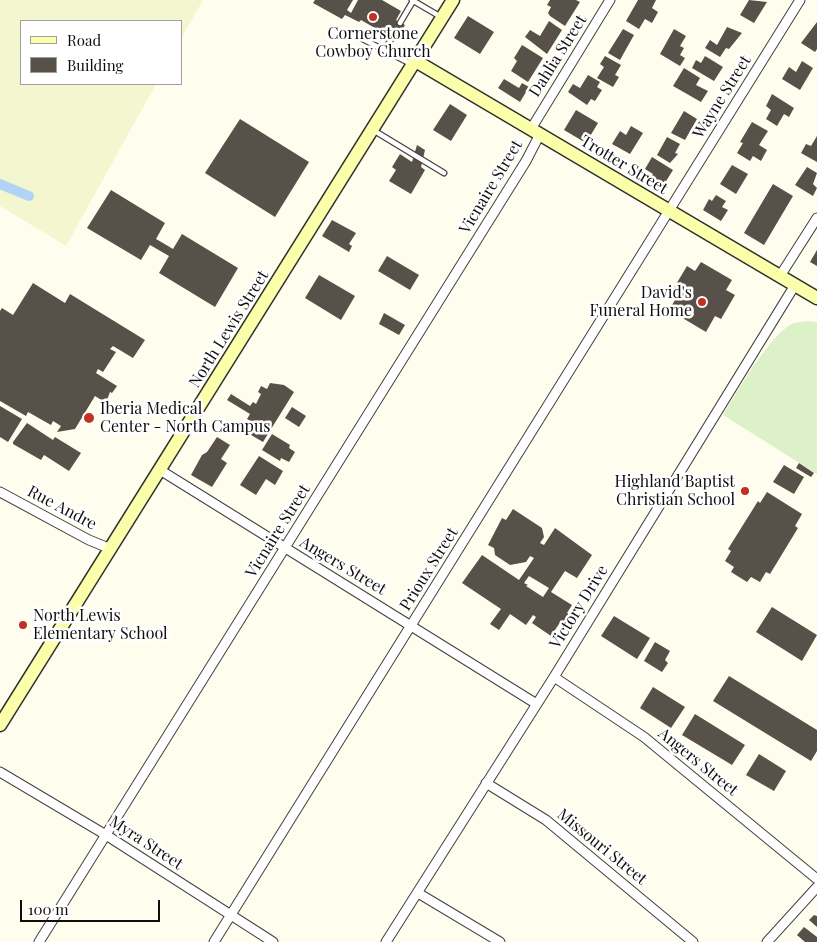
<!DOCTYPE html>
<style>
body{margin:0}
#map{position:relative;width:817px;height:942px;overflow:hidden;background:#fffeee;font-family:"Playfair Display",serif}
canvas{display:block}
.legend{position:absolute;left:20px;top:20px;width:162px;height:65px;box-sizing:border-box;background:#fff;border:1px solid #9f9f9f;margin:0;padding:6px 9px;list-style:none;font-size:15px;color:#0e0e0e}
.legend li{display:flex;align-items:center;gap:10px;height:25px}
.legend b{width:25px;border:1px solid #9f9f9f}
.scale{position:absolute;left:20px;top:900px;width:140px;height:22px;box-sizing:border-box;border:2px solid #0e0e0e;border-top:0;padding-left:6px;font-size:15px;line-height:18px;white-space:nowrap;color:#0e0e0e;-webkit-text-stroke:4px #fff;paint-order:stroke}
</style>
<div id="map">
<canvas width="817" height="942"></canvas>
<ul class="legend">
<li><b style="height:6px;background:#fcffa9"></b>Road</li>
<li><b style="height:14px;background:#57514a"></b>Building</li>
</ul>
<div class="scale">100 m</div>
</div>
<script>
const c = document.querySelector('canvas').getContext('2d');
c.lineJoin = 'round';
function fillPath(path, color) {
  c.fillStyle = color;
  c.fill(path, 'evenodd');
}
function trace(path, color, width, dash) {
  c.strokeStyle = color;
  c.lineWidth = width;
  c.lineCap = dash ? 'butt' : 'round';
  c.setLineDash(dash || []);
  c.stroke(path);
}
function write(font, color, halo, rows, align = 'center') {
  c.font = font + ' "Playfair Display",serif';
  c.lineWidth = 5;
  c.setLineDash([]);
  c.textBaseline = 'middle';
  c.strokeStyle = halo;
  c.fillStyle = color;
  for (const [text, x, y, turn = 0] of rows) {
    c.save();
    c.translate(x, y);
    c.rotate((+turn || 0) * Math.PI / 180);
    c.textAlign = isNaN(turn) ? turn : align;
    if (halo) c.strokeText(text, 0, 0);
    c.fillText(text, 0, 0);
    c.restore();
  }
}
fillPath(new Path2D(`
 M0,0H203L181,39V21H21V84H156L66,246L0,206Z`), '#f3f6ce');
fillPath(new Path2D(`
 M809,321L817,322V474L723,415C736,394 771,332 794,323C798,322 804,322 809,321Z`), '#ddf1c9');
trace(new Path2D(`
 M0,184L29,196`), '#b2d3f8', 10);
fillPath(new Path2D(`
 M315,0H353L347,10L351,13L358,0H382L401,11L396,20L405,25L399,35L390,30L387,35L361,20L359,22L345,15L342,19L313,3Z
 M550,0H576L580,2L565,26L550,16L548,13L551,7L547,5Z
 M638,0H656L652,8L658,12L652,23L645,19L639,29L626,21Z
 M749,0L767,2L754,23L740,15Z
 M468,16L494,32L480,54L454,38Z
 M549,21L562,30L547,54L525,37L530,30L540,36Z
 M817,22V49L815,52L801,43Z
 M727,27L742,33L729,49L726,48L720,57L705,48L710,40L717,45Z
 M623,29L634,35L620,60L608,53Z
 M674,29L686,36L680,46L684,48L680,55L685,58L680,66L660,54Z
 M522,45L543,58L528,82L511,71L517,61L514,58Z
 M605,56L621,65L615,75L619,77L613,87L597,78L604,67L600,64Z
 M705,56L723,67L714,81L692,68L696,60L701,63Z
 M802,61L813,68L800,90L782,79L789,67L796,72Z
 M684,68L700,78L696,85L708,91L701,102L673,86Z
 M588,75L600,82L597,87L602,90L595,101L591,99L587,105L568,92L573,84L580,88Z
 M504,79L519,88L522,83L529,87L520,102L498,88Z
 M772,94L794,108L789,117L784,114L777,126L766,119L771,110L766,106Z
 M450,104L467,115L451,141L433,130Z
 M576,110L598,123L586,143L564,130Z
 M684,111L697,119L685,140L671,133Z
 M240,119L309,162L275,217L205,173Z
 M752,122L768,131L759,145L767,150L761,161L753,156L750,161L737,153L743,143L740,142Z
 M631,126L643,133L630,154L612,144L620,131L626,135Z
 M817,136V162L801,153L806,144L811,146Z
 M667,137L680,144L675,153L678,154L670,163L657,155Z
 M417,145L425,150L421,167L425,170L411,194L389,181L396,170L392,167L400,154L412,162Z
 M652,157L673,170L660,191L648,183L653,174L645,169Z
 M732,165L748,174L736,194L720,184Z
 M807,167L817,173L813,184L817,188L813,196L795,185Z
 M773,184L793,196L764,245L744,233Z
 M111,190L165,223L156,239L163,243L173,249L182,234L238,268L215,307L159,273L169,256L150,245L141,260L87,228Z
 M716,195L726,201L722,207L728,210L721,221L703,210L709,199L712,201Z
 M332,220L356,233L349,244L352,246L349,252L322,236Z
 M817,250V266L810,262Z
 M387,256L419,275L410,290L378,271Z
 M701,262L732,280L726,290L735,295L721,319L715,316L706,332L669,310L678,295L672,291L687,266L695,271Z
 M319,275L355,296L341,320L305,298Z
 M33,283L65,303L70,294L145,340L133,358L113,346L110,349L116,352L103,372L98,369L96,373L117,386L112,393L110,392L106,403L95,396L75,429L57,432L61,426L53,421L51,425L28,412L26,416L0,401V311L2,308L13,315Z
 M384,313L405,325L399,335L379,324Z
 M270,383L284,385L294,392L263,442L251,435L248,428L252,422L247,419L250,414L227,400L231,394L250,406L253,402L256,404L261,394L258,392L261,386L267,389Z
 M0,406L22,419L8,442L0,437Z
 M292,407L306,416L299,427L285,418Z
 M27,423L53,440L55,437L81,453L69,471L44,455L41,460L13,444V442Z
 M272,434L290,445L289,448L295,452L289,462L281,458L280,461L262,450Z
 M217,437L230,445L221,459L227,463L212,487L191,475L202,455L207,452Z
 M259,456L283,471L275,485L266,479L256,495L240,485Z
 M799,463L814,473L811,477L796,468Z
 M784,465L804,477L794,494L773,482Z
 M767,492L802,514L795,526L798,528L770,574L766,572L760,582L751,577L747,582L731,572L734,567L725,561L731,551L728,549L758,501L760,503Z
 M513,509L542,528L544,537L540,543L544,545L555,528L592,555L577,578L565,571L551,592L572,605L567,613L576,619L568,630L559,624L551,636L532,623L536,617L533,615L526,625L510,614L499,630L490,624L501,609L462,583L482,555L519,580L534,558L530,556L526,562L510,565L495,555L494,548L488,545L502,518L506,520ZM529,576L549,588L543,597L526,586L528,585L524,583Z
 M772,607L817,635L802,661L756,632Z
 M614,616L650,638L637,659L601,636Z
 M655,642L670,651L665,660L668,663L662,672L644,661Z
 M729,676L817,730V751L811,761L713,701Z
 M653,687L685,707L671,728L640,708Z
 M695,714L745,745L732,765L682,735Z
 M759,754L786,771L774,791L746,775Z
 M814,915L817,916V927L809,920Z
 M804,927L817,937V942H805L797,935Z`), '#57514a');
const lane = new Path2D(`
 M412,0L441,17
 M400,23L413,1
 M349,32L411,64
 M385,51L394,33
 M373,130L444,173`);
const street = new Path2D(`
 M531,129L610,0
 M780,276L817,218
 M160,470L535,703
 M0,492L89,540L111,549
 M554,677L644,737L817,879
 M0,772L106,835L273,942
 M486,783L546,820L693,942
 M418,893L500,942
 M39,942L526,161L540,134
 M214,942L800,0
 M386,942L554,677L795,285
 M767,942L817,887`);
const secondary = new Path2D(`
 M414,60L817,298
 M0,725L453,0`);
trace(lane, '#414141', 7);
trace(street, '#414141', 11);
trace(secondary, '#303030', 15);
trace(lane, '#fff', 4.5);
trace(street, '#fff', 9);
trace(secondary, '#fcffa9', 12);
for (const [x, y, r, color] of [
 [373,17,5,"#c13222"],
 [702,302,5,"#c13222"],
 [89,418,6,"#c13222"],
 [745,491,5,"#c13222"],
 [23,625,5,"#c13222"]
]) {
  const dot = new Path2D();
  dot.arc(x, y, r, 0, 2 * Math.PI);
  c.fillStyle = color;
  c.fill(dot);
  trace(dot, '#fff', 2);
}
write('16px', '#0e0e0e', '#fff', [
 ["Cornerstone",373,34,"center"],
 ["Cowboy Church",373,52,"center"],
 ["David's",692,293],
 ["Funeral Home",692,311],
 ["Iberia Medical",100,409,"left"],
 ["Center - North Campus",100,427,"left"],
 ["Highland Baptist",735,482],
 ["Christian School",735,500],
 ["North Lewis",33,616,"left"],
 ["Elementary School",33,634,"left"]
], 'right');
write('16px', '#0e0e0e', '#fff', [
 ["Dahlia Street",558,56,-58],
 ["Wayne Street",722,97,-58],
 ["Trotter Street",624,165,31],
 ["Vicnaire Street",491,187,-59],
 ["North Lewis Street",229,329,-58],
 ["Rue Andre",62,508,28],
 ["Vicnaire Street",278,531,-58],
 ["Angers Street",343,566,31],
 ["Prioux Street",429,569,-58],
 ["Victory Drive",579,607,-58],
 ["Angers Street",698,762,39],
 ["Myra Street",146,843,33],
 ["Missouri Street",602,847,39]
]);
</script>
